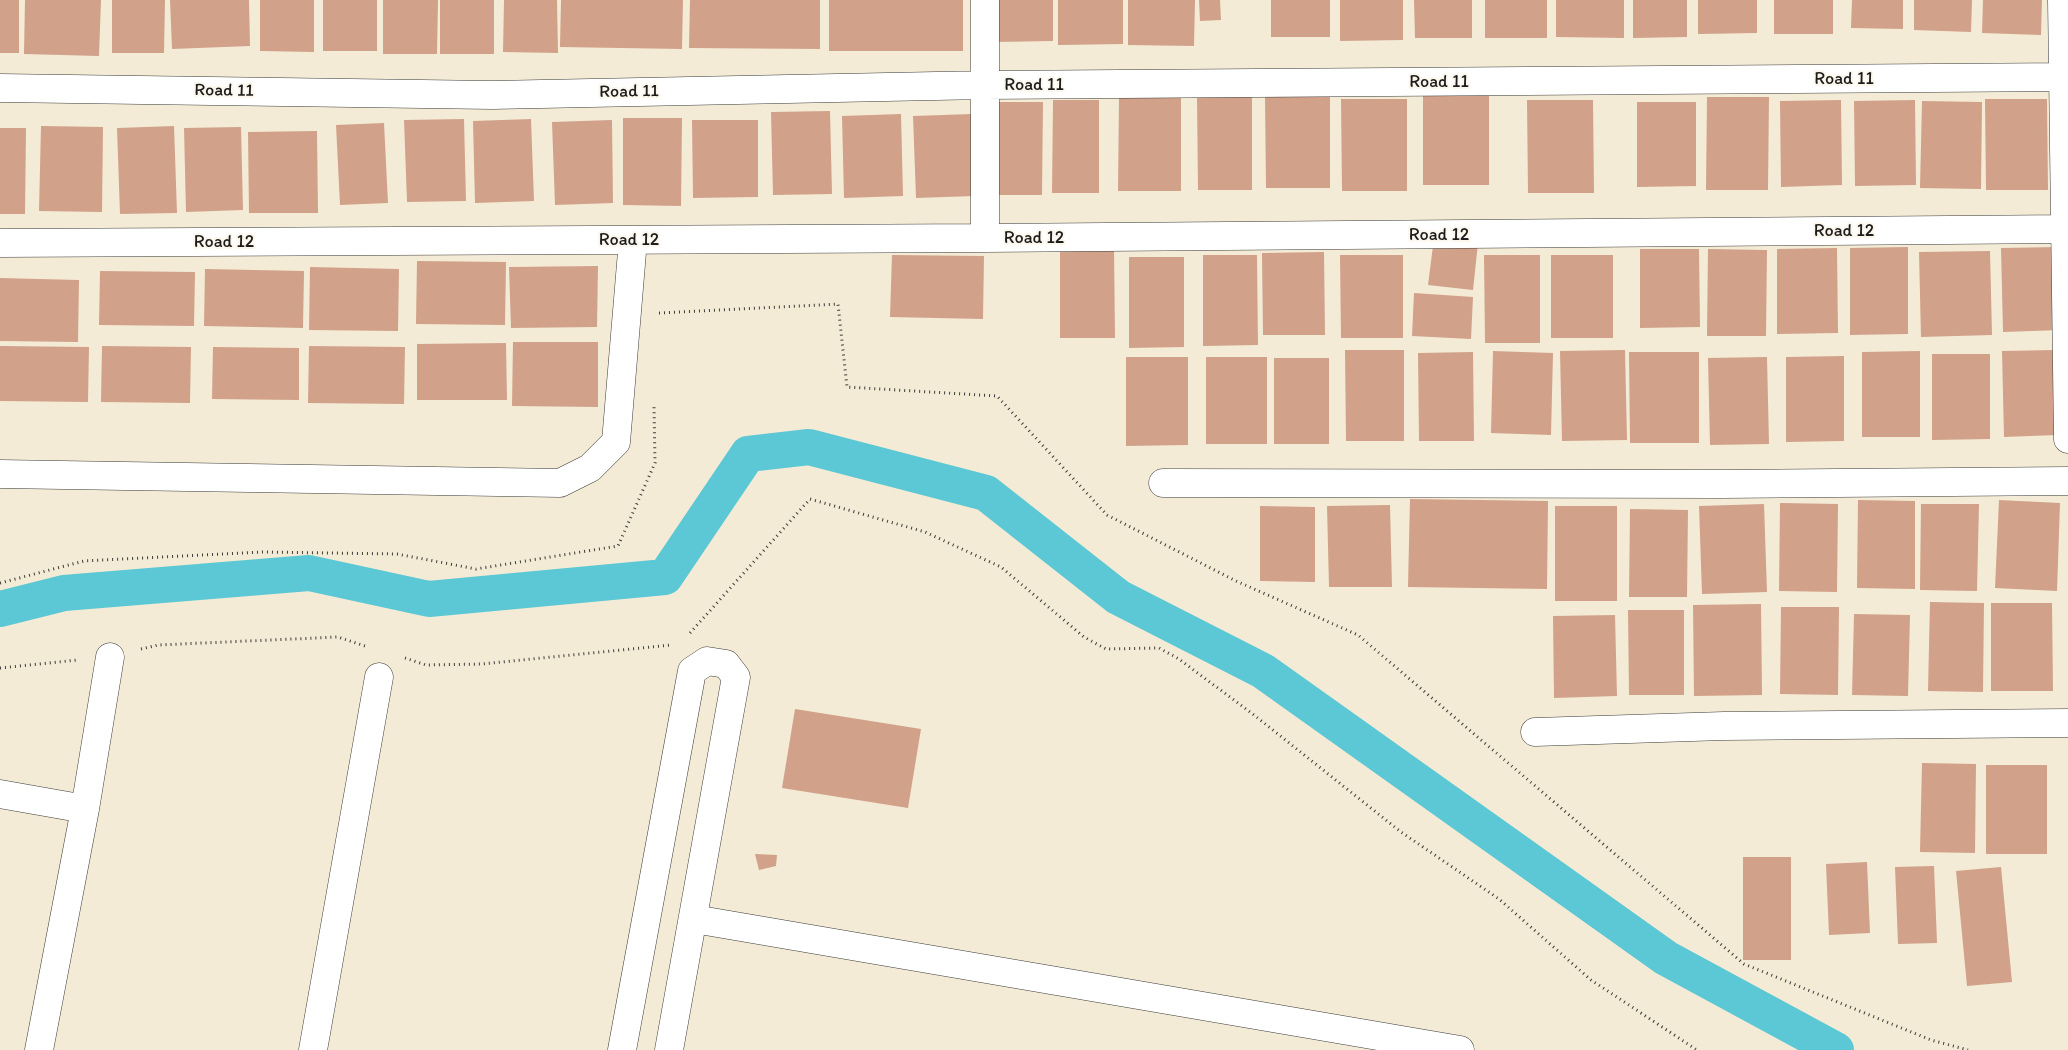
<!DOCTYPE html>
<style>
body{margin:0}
canvas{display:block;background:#f3ebd5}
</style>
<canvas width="2068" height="1050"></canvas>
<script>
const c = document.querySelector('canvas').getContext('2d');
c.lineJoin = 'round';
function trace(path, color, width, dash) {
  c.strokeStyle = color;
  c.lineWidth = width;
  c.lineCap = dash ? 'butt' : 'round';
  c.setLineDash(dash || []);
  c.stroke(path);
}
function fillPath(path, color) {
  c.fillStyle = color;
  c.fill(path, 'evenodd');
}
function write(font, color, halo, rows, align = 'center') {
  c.font = font + ' Itim,sans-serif';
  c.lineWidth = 4;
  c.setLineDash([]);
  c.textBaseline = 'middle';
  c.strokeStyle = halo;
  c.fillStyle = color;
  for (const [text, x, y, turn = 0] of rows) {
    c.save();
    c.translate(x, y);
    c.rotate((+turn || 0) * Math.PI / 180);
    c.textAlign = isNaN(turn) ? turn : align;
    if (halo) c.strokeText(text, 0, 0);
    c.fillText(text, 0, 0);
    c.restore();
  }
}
trace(new Path2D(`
 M0,609L64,593L309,573L429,599L665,577L748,454L809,447L986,493L1118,597L1263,671L1666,958L1836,1050`), '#5cc8d5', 36);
fillPath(new Path2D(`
 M0,0H19V53H0Z
 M25,0H101L99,56L24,54Z
 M112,0H165L164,53H112Z
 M170,0H249L250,46L172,49Z
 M260,0H314V52L260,51Z
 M323,0H377V51H323Z
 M383,0H438L437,54H383Z
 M440,0H494V54H440Z
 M504,0H557L558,53L503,52Z
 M561,0H683L682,49L560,47Z
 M690,0H820V49L689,48Z
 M829,0H963V51H829Z
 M994,0H1053V41L994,42Z
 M1058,0H1123V44L1058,45Z
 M1128,0H1195L1194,46L1128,45Z
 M1199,0H1220L1221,20L1200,21Z
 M1271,0H1330V37H1271Z
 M1340,0H1403V40L1340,41Z
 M1414,0H1472V38H1415Z
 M1485,0H1547V38H1485Z
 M1556,0H1624V38L1556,37Z
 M1633,0H1687V37L1633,38Z
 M1698,0H1757V33L1698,34Z
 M1774,0H1833V34H1774Z
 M1852,0H1903V29L1851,28Z
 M1914,0H1972L1971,32L1914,30Z
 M1983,0H2042L2041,35L1982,33Z
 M1423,92H1489V185H1423Z
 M1181,96V191H1118L1119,97Z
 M1197,97H1252V190H1198Z
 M1265,97H1330V188H1266Z
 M1707,97H1769L1768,190H1706Z
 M1341,99H1407V191H1342Z
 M1985,99H2047L2048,190H1986Z
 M1053,100H1099V193H1052Z
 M1527,100H1593L1594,193H1528Z
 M1841,100L1842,185L1781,187L1780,101Z
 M1915,100L1916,185L1855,186L1854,101Z
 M1922,101L1982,102L1981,189L1920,188Z
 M996,102H1043L1042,195H996Z
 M1637,102H1696V186L1637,187Z
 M830,111L832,194L773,195L771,112Z
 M901,114L903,196L844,198L842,116Z
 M972,114L974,196L916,198L913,116Z
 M623,118H682L681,206L623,205Z
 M464,119L466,201L407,202L404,120Z
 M531,119L534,201L475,203L473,121Z
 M612,120L613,203L555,205L552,122Z
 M692,120H758V197L693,198Z
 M384,123L388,203L340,205L336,125Z
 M41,126L103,127L102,212L39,211Z
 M174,126L177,213L120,214L117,128Z
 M241,127L243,210L186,212L184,128Z
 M0,128H26L25,214H0Z
 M317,131L318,213H249L248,132Z
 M1434,238L1478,243L1473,290L1428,285Z
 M1114,247L1115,338H1060V248Z
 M1908,247V334L1850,335V248Z
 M2059,247L2061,330L2003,332L2001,248Z
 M1837,248L1838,333L1777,334V249Z
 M1640,249H1699L1700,327L1640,328Z
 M1708,249L1767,250L1766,336H1707Z
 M1990,251L1992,335L1921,337L1919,252Z
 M1324,252L1325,335H1263L1262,253Z
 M892,255L984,256L983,319L890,317Z
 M1203,255H1257L1258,345L1203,346Z
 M1340,255H1403V338H1341Z
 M1484,255H1540V343H1485Z
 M1551,255H1613V338H1551Z
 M1129,257H1184V347L1129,348Z
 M417,261L506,262L505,325L416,324Z
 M598,266L597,327L511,328L509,267Z
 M310,267L399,269L398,331L309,330Z
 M205,269L304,271L303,328L204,326Z
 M100,271L195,272L194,326L99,325Z
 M0,278L79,280L78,342L0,341Z
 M1414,293L1473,297L1471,339L1412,336Z
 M513,342H598V407L512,406Z
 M506,343L507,400H417V344Z
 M0,346L89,347L88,402L0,401Z
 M102,346L191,347L190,403L101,402Z
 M309,346L405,347L404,404L308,403Z
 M213,347L299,348V400L212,399Z
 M1345,350H1404V441H1346Z
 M1625,350L1627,440L1562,441L1560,351Z
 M2055,350L2057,435L2004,437L2002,351Z
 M1493,351L1553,353L1551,435L1491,433Z
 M1920,351V437H1862V352Z
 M1473,352L1474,441H1419L1418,353Z
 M1629,352H1699V443H1630Z
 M1932,354H1990V439L1932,440Z
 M1844,356V441L1786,442V357Z
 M1126,357H1188V445L1126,446Z
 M1206,357H1267V444H1206Z
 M1767,357L1769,444L1710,445L1708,358Z
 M1274,358H1329V444H1274Z
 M1410,499L1548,501L1547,589L1408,587Z
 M1858,500L1915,501V589L1857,588Z
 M1999,500L2060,503L2057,591L1995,588Z
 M1780,503L1838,504L1837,592L1779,591Z
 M1764,504L1767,592L1702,594L1699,506Z
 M1921,504H1979L1977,591L1920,590Z
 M1390,505L1392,587H1329L1327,506Z
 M1260,506L1315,507V582L1260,581Z
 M1555,506H1617V601H1555Z
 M1630,509L1688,510L1687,597H1629Z
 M1930,602L1984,603L1983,692L1928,691Z
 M1991,603H2052L2053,691H1991Z
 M1761,604L1762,695L1694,696L1693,605Z
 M1781,607H1839L1838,695L1780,694Z
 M1628,610H1684V695H1629Z
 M1854,614L1910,615L1908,696L1852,695Z
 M1615,615L1617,696L1554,698L1553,616Z
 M795,709L921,729L908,808L782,788Z
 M1922,763L1976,764L1975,853L1920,852Z
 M1986,765H2047V854H1986Z
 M755,854L777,855L776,866L759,870Z
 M1743,857H1791V960H1743Z
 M1867,862L1870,933L1829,935L1826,864Z
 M1934,866L1937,943L1898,944L1895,867Z
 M2001,867L2012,982L1967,986L1956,871Z`), '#d2a18a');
const minor = new Path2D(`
 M985,0V238
 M2062,0L2068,439
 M0,88L492,95L985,85L2068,77
 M0,243L985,238L2068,229
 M0,474L560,483L590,468L616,442L633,240
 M1163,483L1722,484L2068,481
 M1535,732L1724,726L2068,723
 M0,794L85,809
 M694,919L1460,1050
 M39,1050L85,809L110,657
 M313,1050L379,677`);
const tertiary = new Path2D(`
 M622,1050L692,671L707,661L726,664L736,677L669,1050`);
trace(minor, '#3c3b38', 29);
trace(tertiary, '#3c3b38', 29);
trace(new Path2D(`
 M659,313L838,304L847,387L997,396L1107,515L1236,581L1358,635L1744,964L1931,1040L1968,1050
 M0,583L84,561L264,552L397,554L476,569L618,546L655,463L654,406
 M690,633L810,499L925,532L1001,567L1084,637L1106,649L1159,648L1179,659L1254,715L1401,832L1499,899L1591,980L1697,1050
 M141,649L158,645L338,637L368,647
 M405,658L426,665L482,664L671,645
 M0,668L78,660`), '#3c3b38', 3, [1, 4]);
trace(minor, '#fff', 28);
trace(tertiary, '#fff', 28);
write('18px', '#1c1c1c', '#fbf7ec', [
 ["Road 11",1844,79],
 ["Road 11",1439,82],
 ["Road 11",1034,85],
 ["Road 11",224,91,1],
 ["Road 11",629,92,-1],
 ["Road 12",1844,231],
 ["Road 12",1439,235],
 ["Road 12",1034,238],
 ["Road 12",629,240],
 ["Road 12",224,242]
]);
</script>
